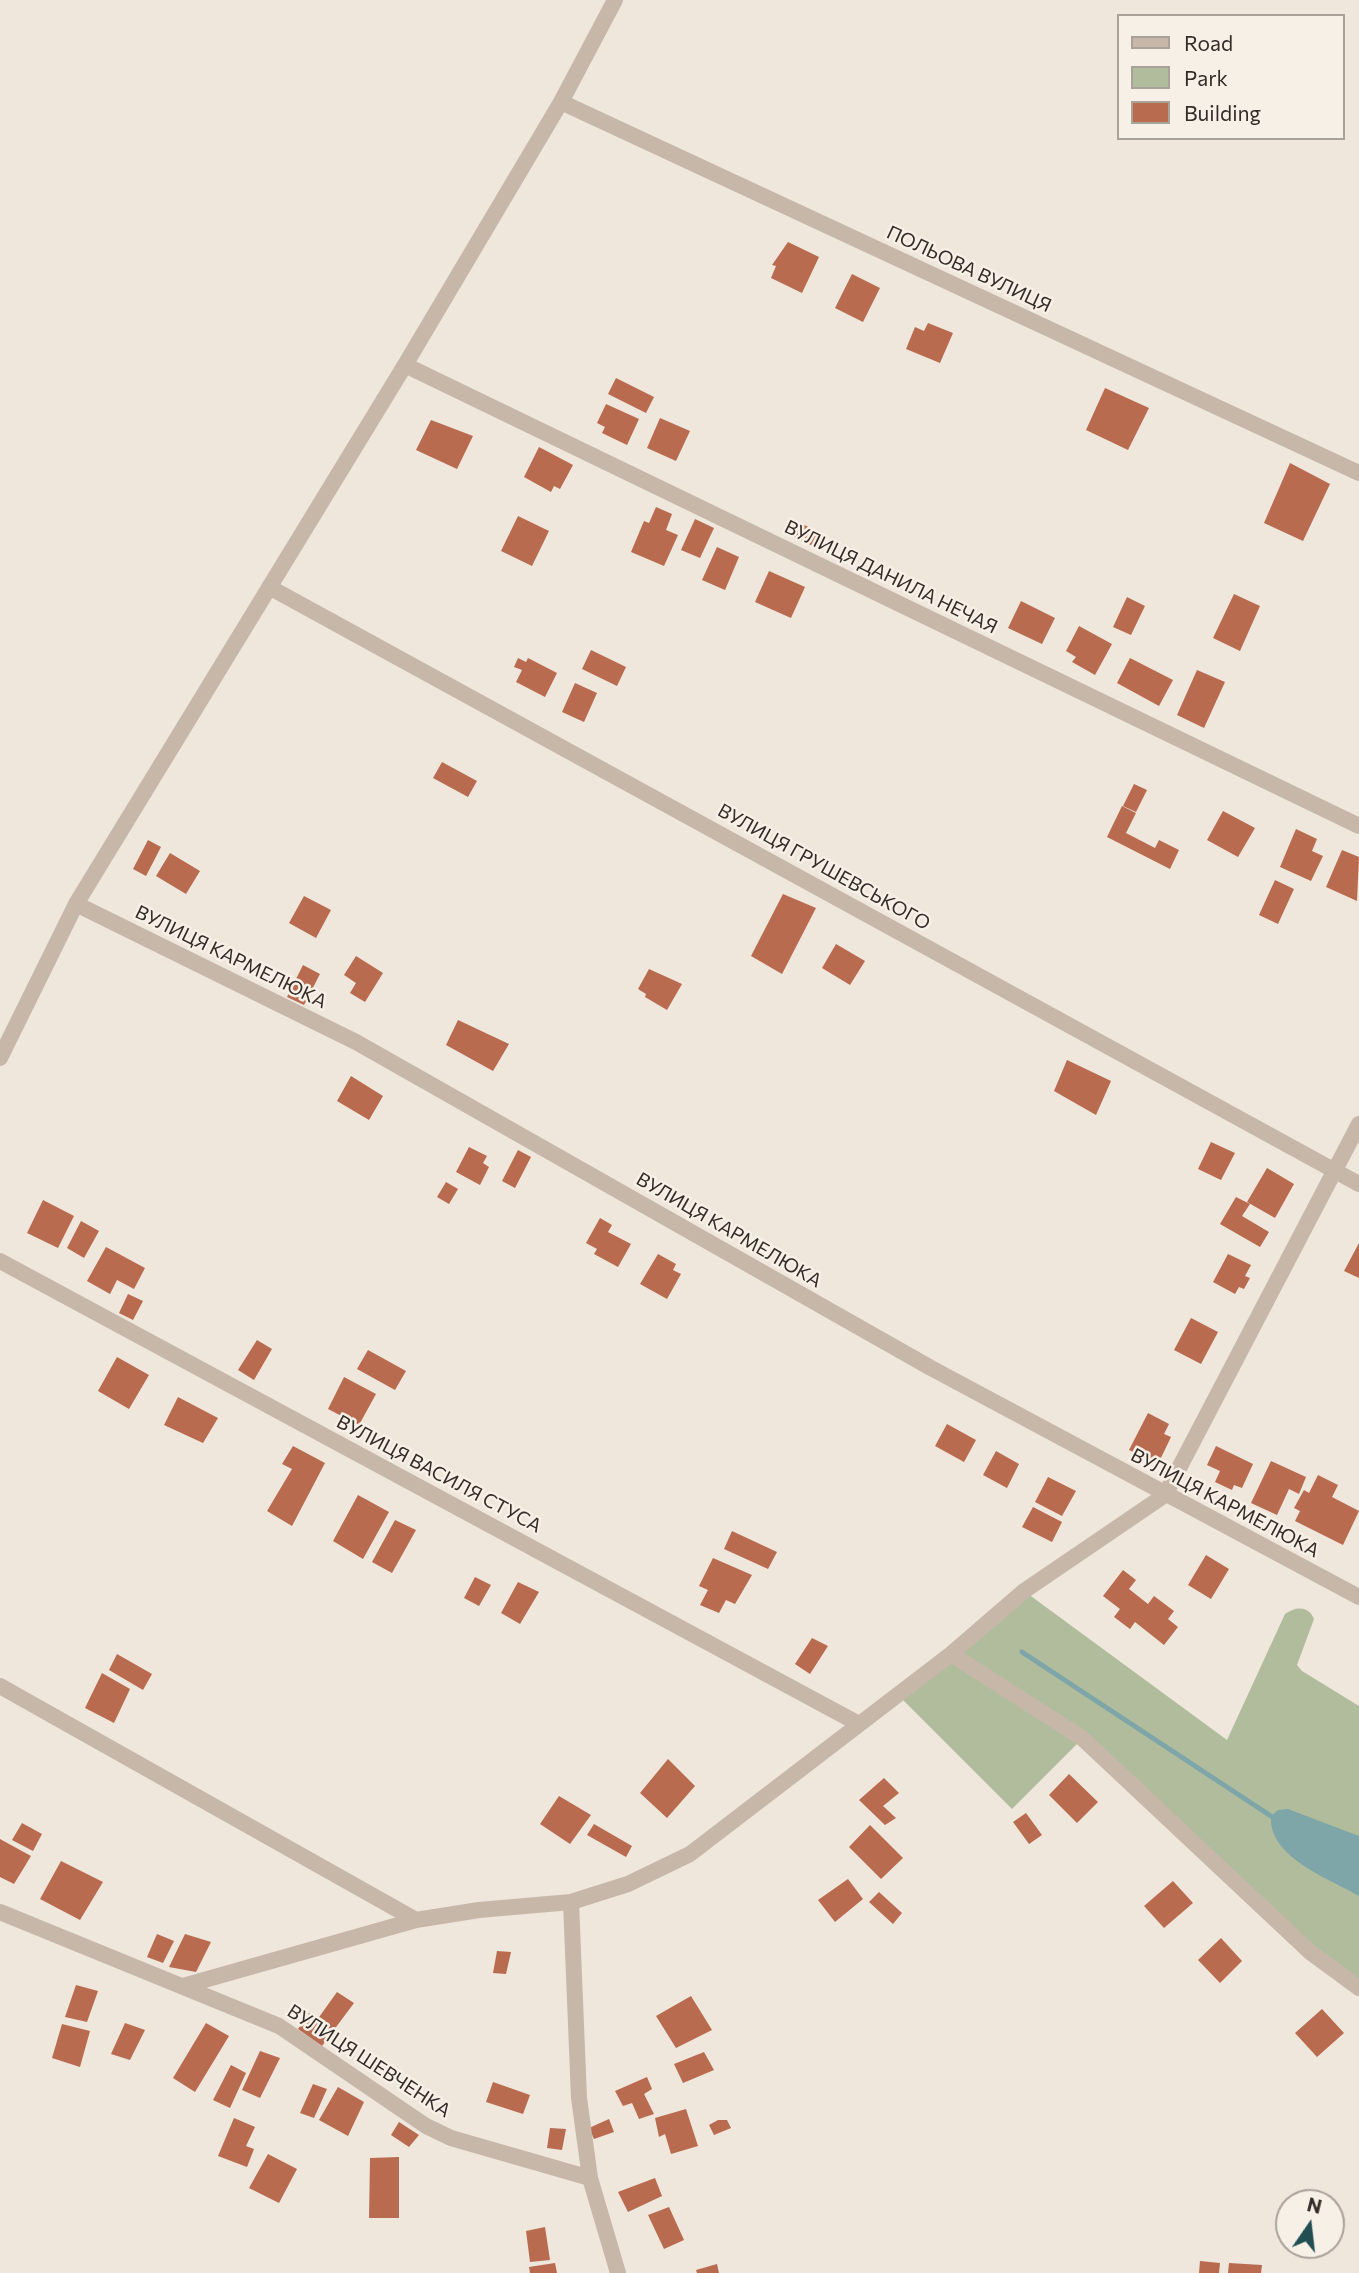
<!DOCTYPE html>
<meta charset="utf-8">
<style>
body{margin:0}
#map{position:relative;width:1359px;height:2273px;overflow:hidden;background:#efe6dc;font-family:Commissioner,sans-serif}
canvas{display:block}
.legend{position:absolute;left:1117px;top:14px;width:228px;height:126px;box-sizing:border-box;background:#f7f0e7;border:2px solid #a9a29b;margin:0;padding:9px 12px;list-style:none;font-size:21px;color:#342c28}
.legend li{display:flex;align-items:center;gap:14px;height:35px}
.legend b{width:35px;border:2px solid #a9a29b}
.north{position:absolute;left:1275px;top:2189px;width:70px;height:70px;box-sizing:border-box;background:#f7f0e7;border:2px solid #a9a29b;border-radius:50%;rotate:14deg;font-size:19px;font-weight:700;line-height:28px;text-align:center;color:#342c28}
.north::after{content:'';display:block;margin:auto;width:24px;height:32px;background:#224d51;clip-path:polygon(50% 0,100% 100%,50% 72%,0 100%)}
</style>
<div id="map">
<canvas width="1359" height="2273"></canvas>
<ul class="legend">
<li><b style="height:9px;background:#c6b7a9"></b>Road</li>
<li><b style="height:19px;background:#b1bc9d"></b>Park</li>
<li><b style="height:19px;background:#b96b4f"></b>Building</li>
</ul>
<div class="north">N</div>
</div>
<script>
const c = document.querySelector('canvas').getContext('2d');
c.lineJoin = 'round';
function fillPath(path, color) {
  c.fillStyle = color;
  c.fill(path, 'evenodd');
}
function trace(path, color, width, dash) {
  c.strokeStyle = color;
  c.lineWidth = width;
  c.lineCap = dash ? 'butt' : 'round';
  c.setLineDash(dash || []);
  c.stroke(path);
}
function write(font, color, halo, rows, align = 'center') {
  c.font = font + ' Commissioner,sans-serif';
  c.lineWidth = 5;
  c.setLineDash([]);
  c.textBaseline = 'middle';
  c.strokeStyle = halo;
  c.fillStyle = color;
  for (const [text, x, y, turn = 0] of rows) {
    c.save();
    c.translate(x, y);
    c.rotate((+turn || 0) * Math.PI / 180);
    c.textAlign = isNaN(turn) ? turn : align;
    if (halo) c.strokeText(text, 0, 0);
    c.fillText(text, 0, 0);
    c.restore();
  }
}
fillPath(new Path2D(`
 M1024,1591L1227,1740L1285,1614C1296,1606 1309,1606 1314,1619L1297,1665L1302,1671L1359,1706V1988L1082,1739L1012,1809L898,1695Z`), '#b1bc9d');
fillPath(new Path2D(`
 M1288,1809L1359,1836V1896C1328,1878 1268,1857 1271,1816L1278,1810Z`), '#7ea6a9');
trace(new Path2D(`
 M1022,1652L1277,1820`), '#7ea6a9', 5);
fillPath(new Path2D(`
 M788,242L819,257L802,293L771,278L776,266L772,265Z
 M852,274L880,288L863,322L835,308Z
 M928,323L953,333L940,363L906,349L915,327L924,331Z
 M616,378L654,397L646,413L608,394Z
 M1105,388L1149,408L1128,450L1086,430Z
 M606,404L639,419L627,445L602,433L605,427L597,423Z
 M660,418L690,431L676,461L647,448Z
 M431,420L473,436L457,469L416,450Z
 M539,447L573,465L560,489L554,486L551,492L524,477Z
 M1290,463L1330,484L1303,541L1264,523Z
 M656,507L672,514L666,530L678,535L664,566L631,552L644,521L649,523Z
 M518,516L549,531L532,566L501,551Z
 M695,519L714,528L700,558L681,550Z
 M800,523L819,532L813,546L794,537Z
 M717,547L739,557L725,590L702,580Z
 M769,571L805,587L791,618L755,602Z
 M1234,594L1260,606L1240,651L1213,638Z
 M1127,597L1145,606L1131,635L1113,627Z
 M1021,601L1055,618L1042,644L1008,628Z
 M1079,626L1112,644L1095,675L1072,662L1076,657L1066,651Z
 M591,650L626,667L617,686L582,669Z
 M518,658L526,662L528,658L557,673L545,697L516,682L522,670L514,667Z
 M1130,658L1173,680L1159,706L1117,683Z
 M1197,670L1225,682L1204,728L1177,715Z
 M575,683L597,693L584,722L562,712Z
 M442,762L477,781L468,797L433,778Z
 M1134,784L1147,790L1136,812L1123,806Z
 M1122,806L1136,813L1126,833L1155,848L1159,840L1179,850L1170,869L1107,837Z
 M1223,811L1255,828L1238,857L1207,840Z
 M1296,829L1317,839L1312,851L1323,856L1311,881L1280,867Z
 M148,840L161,847L146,876L133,869Z
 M1342,850L1359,857L1357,901L1326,887Z
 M170,853L200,871L186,894L156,876Z
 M1275,880L1294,889L1278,924L1259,915Z
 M783,894L816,908L782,974L751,956Z
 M304,896L331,910L316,938L289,923Z
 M836,944L865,961L850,985L822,968Z
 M356,956L383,973L365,1002L350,993L356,983L344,975Z
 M303,965L320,974L304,1005L287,997Z
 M649,969L682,984L667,1010L645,997L646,994L638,989Z
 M458,1020L509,1044L493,1071L446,1045Z
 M1067,1060L1111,1081L1096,1115L1054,1091Z
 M351,1076L383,1096L369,1120L337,1101Z
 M1211,1142L1235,1153L1221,1180L1198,1169Z
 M469,1147L487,1156L483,1163L489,1167L480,1185L456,1172Z
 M518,1150L531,1157L515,1188L502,1181Z
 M1267,1168L1294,1184L1275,1218L1247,1202Z
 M446,1182L458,1189L449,1204L437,1197Z
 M1236,1197L1250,1204L1242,1216L1269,1232L1260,1247L1220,1224Z
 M43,1200L74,1216L58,1248L27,1233Z
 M600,1218L612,1225L608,1232L631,1244L618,1267L594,1254L597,1249L586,1243Z
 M81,1221L99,1231L84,1258L67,1248Z
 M1359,1243V1278L1344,1271Z
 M106,1247L145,1268L134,1289L117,1280L110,1294L87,1281Z
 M658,1254L676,1264L673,1270L681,1274L667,1299L640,1284Z
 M1228,1254L1251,1265L1245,1276L1250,1278L1244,1289L1239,1287L1235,1294L1213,1282Z
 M128,1294L143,1301L133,1320L119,1313Z
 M1191,1318L1218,1332L1201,1364L1174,1350Z
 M257,1340L272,1349L254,1380L238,1370Z
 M368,1350L406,1371L395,1390L357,1369Z
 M117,1357L149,1375L129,1409L98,1391Z
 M344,1377L376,1394L359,1425L328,1409Z
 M178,1397L218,1418L203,1443L164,1425Z
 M1148,1413L1169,1424L1164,1434L1171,1437L1158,1464L1129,1450Z
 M947,1424L976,1440L964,1462L935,1446Z
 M293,1446L325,1463L292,1526L267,1511L292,1469L282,1464Z
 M1216,1446L1253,1464L1242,1488L1234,1485L1232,1490L1215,1482L1220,1471L1207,1465Z
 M996,1451L1019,1464L1007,1488L983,1475Z
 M1271,1461L1306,1477L1299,1494L1289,1489L1277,1515L1251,1503Z
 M1318,1475L1338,1485L1332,1497L1359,1511L1343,1545L1295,1521L1300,1511L1294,1508L1304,1490L1309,1493Z
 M1048,1477L1076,1491L1062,1516L1035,1502Z
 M358,1495L389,1512L363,1559L333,1541Z
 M1033,1507L1062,1522L1052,1542L1022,1527Z
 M395,1520L416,1530L392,1573L372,1562Z
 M732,1531L777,1552L768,1569L724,1549Z
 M1206,1555L1229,1569L1211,1599L1188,1585Z
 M713,1558L752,1575L735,1604L726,1600L719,1613L700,1605L708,1590L699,1586Z
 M1123,1570L1136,1580L1129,1589L1148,1604L1154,1596L1174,1611L1168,1619L1178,1627L1164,1645L1135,1622L1130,1629L1114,1617L1120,1609L1103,1596Z
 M475,1577L491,1585L479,1606L464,1598Z
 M518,1582L539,1592L520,1624L501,1613Z
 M812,1638L828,1646L810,1674L795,1664Z
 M117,1654L152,1674L143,1690L109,1670Z
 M102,1673L130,1689L114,1723L85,1708Z
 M668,1759L695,1786L667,1818L640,1793Z
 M1069,1774L1098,1802L1077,1823L1049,1795Z
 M884,1778L899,1793L883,1806L896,1818L885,1825L859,1800Z
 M559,1796L591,1815L570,1844L540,1824Z
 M1026,1813L1042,1835L1029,1844L1013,1822Z
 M22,1823L42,1834L33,1851L12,1840Z
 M594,1824L632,1846L626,1857L587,1835Z
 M870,1825L903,1858L881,1879L849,1847Z
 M0,1839L31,1856L14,1884L0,1877Z
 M61,1861L103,1882L80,1920L40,1899Z
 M848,1879L863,1899L835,1922L818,1900Z
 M1173,1881L1193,1903L1164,1928L1144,1906Z
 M879,1892L902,1913L893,1924L869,1902Z
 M157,1934L174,1941L163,1963L147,1957Z
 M185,1934L211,1942L196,1972L169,1967Z
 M1221,1938L1242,1961L1220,1983L1198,1960Z
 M497,1951L511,1952L506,1974L493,1973Z
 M76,1985L98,1991L87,2022L65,2017Z
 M337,1992L354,2003L322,2046L298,2029L309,2013L317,2020Z
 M691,1996L712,2030L676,2048L656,2016Z
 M1322,2009L1344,2033L1317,2057L1295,2033Z
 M125,2023L145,2030L130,2060L111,2054Z
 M206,2023L229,2036L195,2092L173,2078Z
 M62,2024L90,2031L80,2067L52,2058Z
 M260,2051L280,2058L260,2098L242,2090Z
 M704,2052L714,2070L683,2083L674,2064Z
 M231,2065L246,2073L230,2108L213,2100Z
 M647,2077L652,2089L644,2094L654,2114L639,2119L632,2103L623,2106L615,2091Z
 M493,2082L530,2095L523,2114L486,2102Z
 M313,2084L327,2089L314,2118L300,2113Z
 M338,2087L364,2102L348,2136L319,2120Z
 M686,2109L698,2146L671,2154L665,2134L659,2137L655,2118Z
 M234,2118L255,2127L246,2146L254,2149L247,2167L218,2156Z
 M609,2119L614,2132L594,2139L589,2128Z
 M718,2120H727L731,2128L714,2135L709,2125Z
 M399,2122L419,2135L409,2147L391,2135Z
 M550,2128L566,2129L562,2150L547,2148Z
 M268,2154L297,2169L279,2203L249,2188Z
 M399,2157V2218H369L370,2158Z
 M655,2178L662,2196L628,2212L618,2192Z
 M669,2207L684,2240L664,2249L648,2215Z
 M545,2227L550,2260L530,2262L526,2231Z
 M1200,2261L1220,2263L1219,2273H1199Z
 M555,2263L557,2273H530L529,2267Z
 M1229,2263L1262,2265L1261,2273H1228Z
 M717,2264L719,2273H697L696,2270Z`), '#b96b4f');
trace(new Path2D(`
 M561,102L1359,473
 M405,365L1359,826
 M269,587L1359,1184
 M76,904L356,1042L931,1368L1359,1597
 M0,1058L76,904L405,365L561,102L615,0
 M0,1261L859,1724
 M951,1654L1082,1738L1310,1952L1359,1988
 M0,1686L416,1920
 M571,1902L579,2098L590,2178
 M0,1912L279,2026L426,2126L451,2138L590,2178L618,2273
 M183,1986L416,1920L479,1910L571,1902L628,1884L690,1854L951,1654L1024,1591L1165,1495L1359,1124`), '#c6b7a9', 16);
write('19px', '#342c28', '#f7f0e7', [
 ["ПОЛЬОВА ВУЛИЦЯ",969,269,25],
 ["ВУЛИЦЯ ДАНИЛА НЕЧАЯ",891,577,26],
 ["ВУЛИЦЯ ГРУШЕВСЬКОГО",824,867,29],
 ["ВУЛИЦЯ КАРМЕЛЮКА",231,957,26],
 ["ВУЛИЦЯ КАРМЕЛЮКА",729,1230,30],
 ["ВУЛИЦЯ ВАСИЛЯ СТУСА",439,1474,28],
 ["ВУЛИЦЯ КАРМЕЛЮКА",1225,1503,28],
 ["ВУЛИЦЯ ШЕВЧЕНКА",369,2061,33]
]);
</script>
